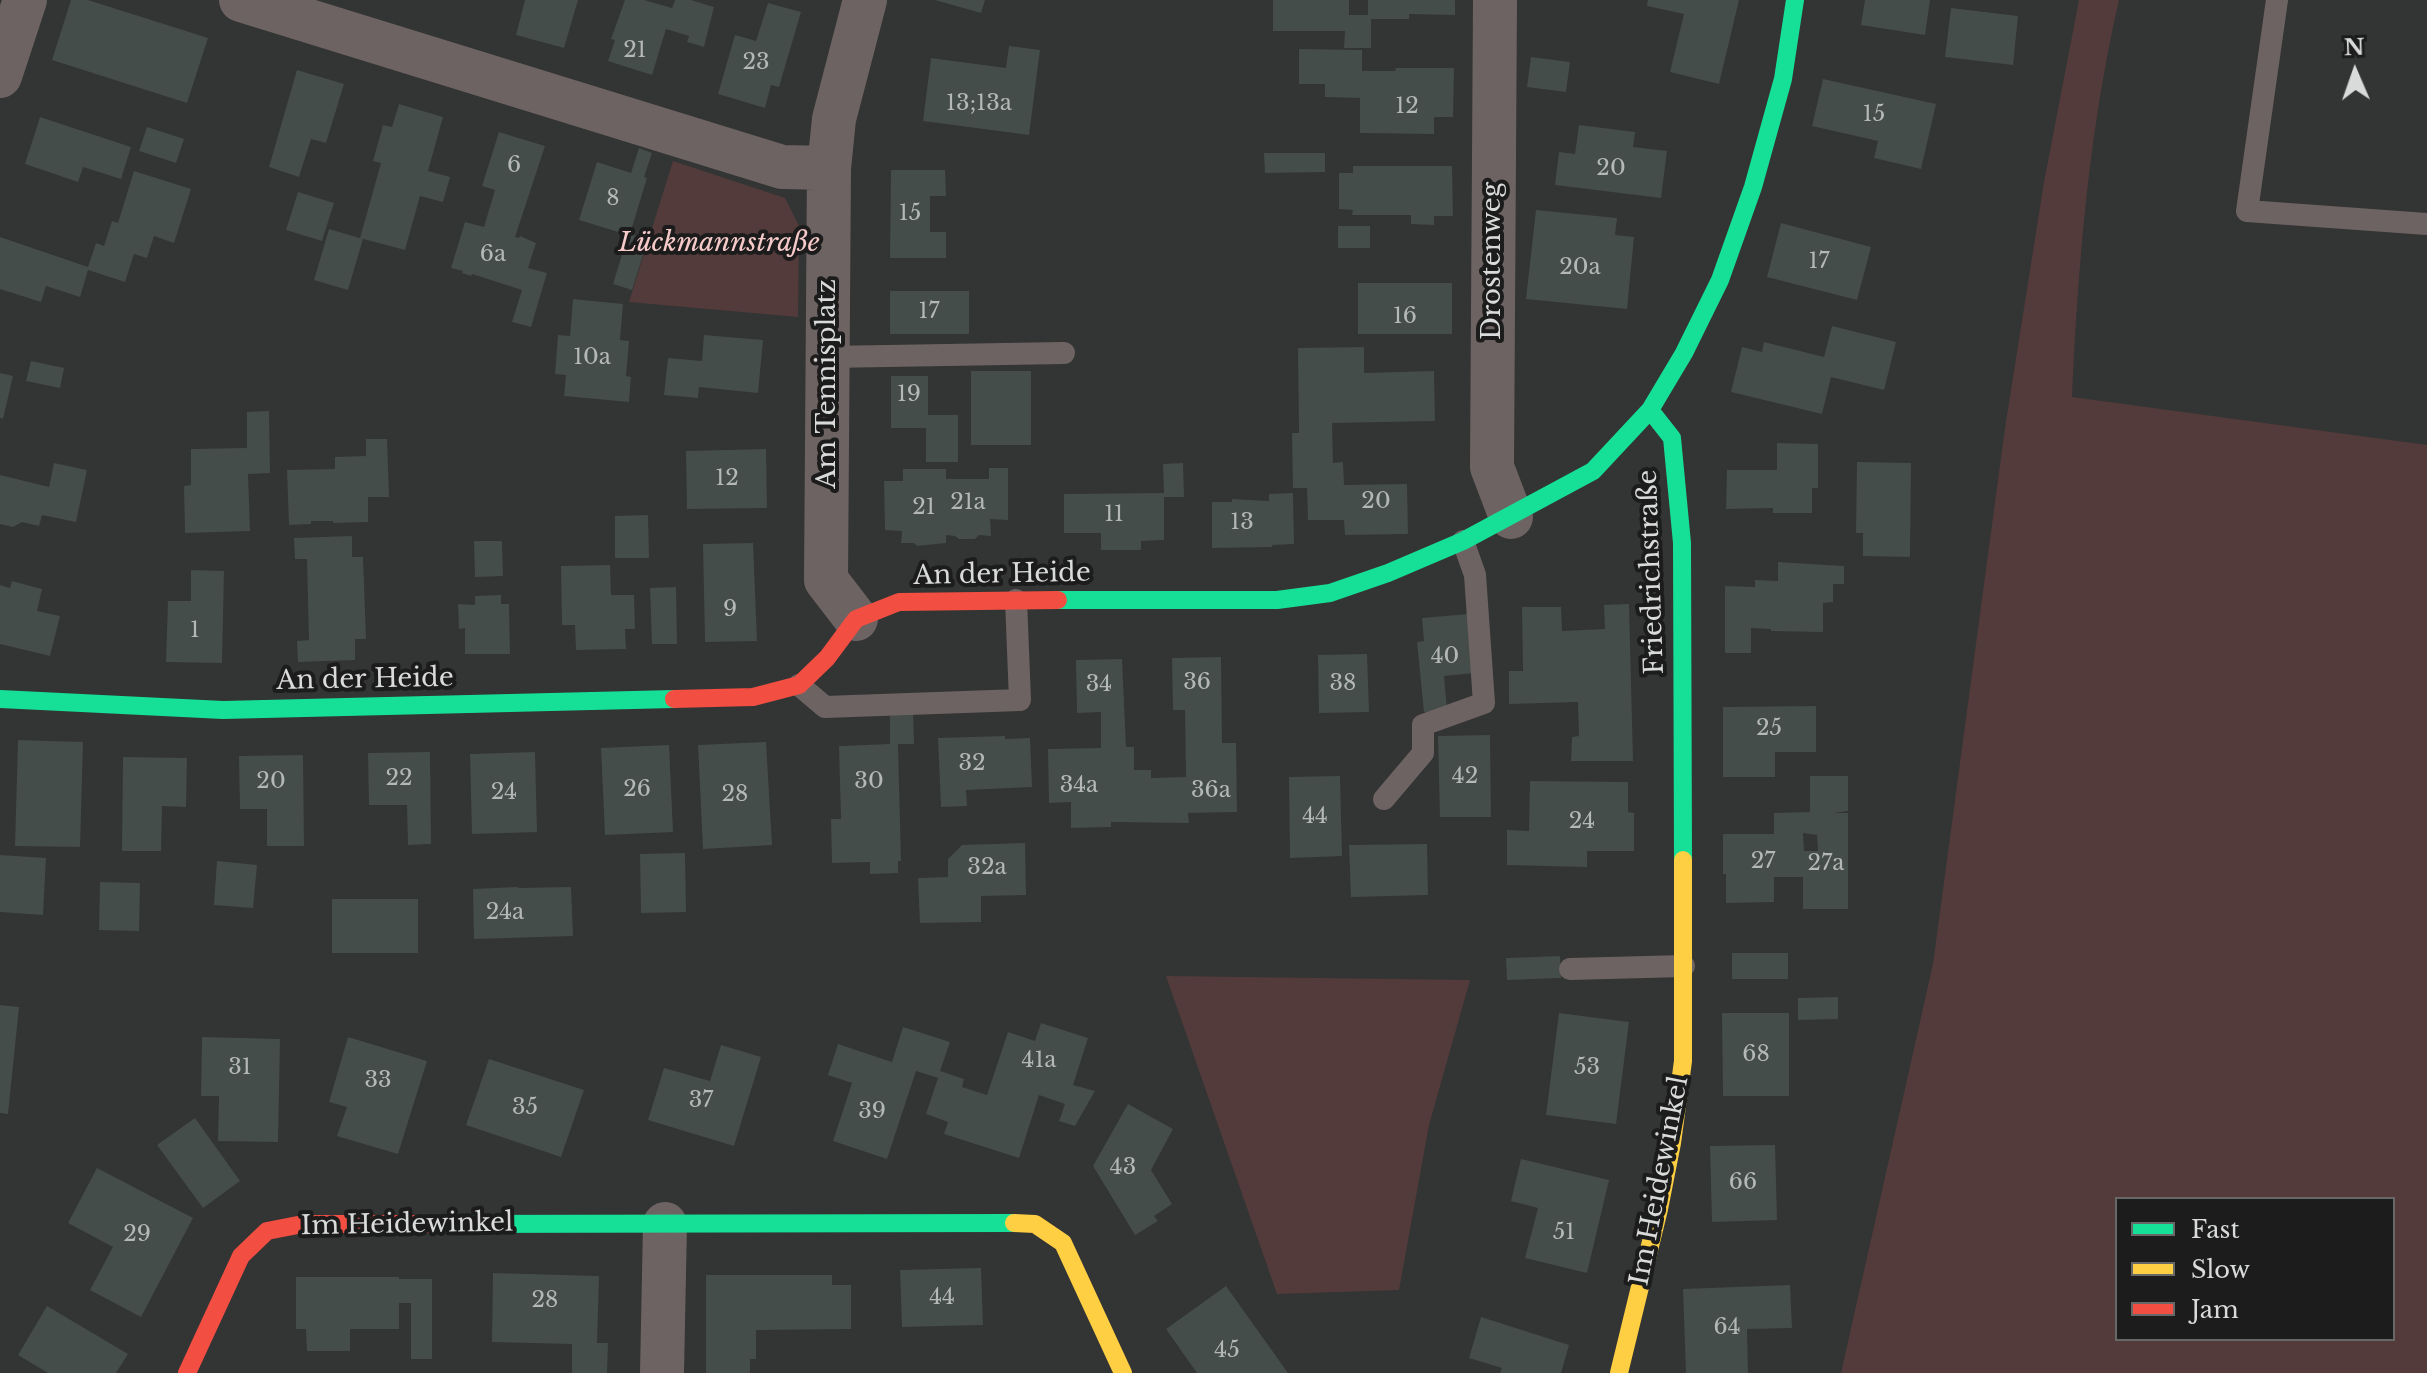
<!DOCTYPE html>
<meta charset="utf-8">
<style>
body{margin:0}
#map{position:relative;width:2427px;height:1373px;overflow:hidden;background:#333434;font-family:"Libre Baskerville",serif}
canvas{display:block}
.legend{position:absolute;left:2115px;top:1197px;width:280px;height:144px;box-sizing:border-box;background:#1b1c1b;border:2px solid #676867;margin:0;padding:10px 14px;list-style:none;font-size:24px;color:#d9dbda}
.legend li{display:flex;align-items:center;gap:16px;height:40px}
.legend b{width:40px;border:2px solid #676867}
.north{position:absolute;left:2315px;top:32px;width:80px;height:80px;-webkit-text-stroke:6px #1b1c1b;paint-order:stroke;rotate:358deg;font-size:22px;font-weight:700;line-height:32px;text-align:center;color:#d9dbda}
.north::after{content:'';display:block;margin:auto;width:28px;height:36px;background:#d9dbda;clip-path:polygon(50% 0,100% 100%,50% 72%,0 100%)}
</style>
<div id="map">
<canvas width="2427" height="1373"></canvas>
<ul class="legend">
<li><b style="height:10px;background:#16e098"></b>Fast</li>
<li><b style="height:10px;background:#ffcf43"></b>Slow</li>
<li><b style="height:10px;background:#f24e42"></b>Jam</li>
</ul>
<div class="north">N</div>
</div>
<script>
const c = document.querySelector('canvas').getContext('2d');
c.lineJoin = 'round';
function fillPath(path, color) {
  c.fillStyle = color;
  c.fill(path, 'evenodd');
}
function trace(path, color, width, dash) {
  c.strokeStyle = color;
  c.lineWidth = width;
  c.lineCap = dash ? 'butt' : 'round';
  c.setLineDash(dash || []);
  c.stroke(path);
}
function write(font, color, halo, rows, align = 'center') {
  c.font = font + ' "Libre Baskerville",serif';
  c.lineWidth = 8;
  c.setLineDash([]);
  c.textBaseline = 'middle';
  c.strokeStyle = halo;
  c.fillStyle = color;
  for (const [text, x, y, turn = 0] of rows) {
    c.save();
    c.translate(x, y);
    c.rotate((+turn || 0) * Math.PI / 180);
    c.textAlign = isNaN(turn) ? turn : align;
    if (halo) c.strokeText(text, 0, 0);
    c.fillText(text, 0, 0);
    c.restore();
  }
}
fillPath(new Path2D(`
 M2079,0H2119C2089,129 2078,264 2072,397L2427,445V1373H1841L1933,964L2005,428L2044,182ZM2117,1199H2393V1339H2117Z
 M673,161L785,198L799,226L798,317L629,302Z
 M1166,976L1470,980L1429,1125L1399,1290L1277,1294Z`), '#533b3b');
fillPath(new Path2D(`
 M71,0H88L208,38L187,103L52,60Z
 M525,0H578L564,48L516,35Z
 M625,0H644L672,8L675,0H691L714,7L704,47L687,42L689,36L666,29L652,75L608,61L615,40L611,39Z
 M935,0H985L981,13Z
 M1273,0H1349V15H1368V0H1455V15L1409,14V19H1371V48H1344L1345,31H1273Z
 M1648,0H1739L1719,84L1670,72L1684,14L1647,6Z
 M1865,0H1930L1925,35L1861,25Z
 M768,3L801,12L779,87L771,85L765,108L718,94L735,35L756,41Z
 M1951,8L2018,16L2013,65L1945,57Z
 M1009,46L1040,50L1029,135L923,121L931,58L1006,68Z
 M1299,49L1362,50V71H1395L1396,68H1454L1453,117H1434V134L1360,133V98L1325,97V84H1299Z
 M1531,57L1570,62L1566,92L1527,87Z
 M297,70L344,84L326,143L311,139L299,177L269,167Z
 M1823,79L1936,104L1921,169L1874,158L1878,141L1812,126Z
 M399,104L443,117L428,171L450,177L443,202L420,196L405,250L360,238L381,163L373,161L383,125L392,127Z
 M40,117L131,147L121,179L83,167L78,182L25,164Z
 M1579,125L1635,132L1633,147L1667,151L1661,198L1555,185L1559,152L1575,154Z
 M147,127L184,139L176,163L139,151Z
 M499,132L545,146L515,237L519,238L520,236L536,243L528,268L547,273L531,327L512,322L522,290L472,274L471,276L462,273L463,271L451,268L465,222L484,227L495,190L482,186Z
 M639,148L652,153L644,177L647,178L630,234L648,239L632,290L613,284L628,235L579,220L597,162L631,173Z
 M1264,153H1325V172L1265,173Z
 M1353,166H1452L1453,216H1434V225L1411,224V215H1352L1353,210L1339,209V173H1353Z
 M891,170H945L946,196H930V232H946V258H890Z
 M134,171L191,189L174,243L154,236L147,258L134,254L125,282L88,270L80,297L46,286L41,302L0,289V237L88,267L96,243L104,246L112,221L118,223Z
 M298,192L334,203L322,241L286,230Z
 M1536,210L1617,218L1615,235L1634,237L1627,309L1526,299Z
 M1781,223L1871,247L1857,300L1767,277Z
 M1338,226H1370V248H1338Z
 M329,229L363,239L348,290L314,280Z
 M1358,283H1452V334H1358Z
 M890,291H969V334H890Z
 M573,299L623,304L620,340L629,341L626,376L631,377L629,402L564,396L566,375L555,374L558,335L570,336Z
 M1832,326L1896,342L1884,390L1831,377L1822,414L1731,392L1742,347L1762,352L1764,342L1824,357Z
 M704,335L763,340L758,393L699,387L698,398L664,395L668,358L702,361Z
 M1364,347V373L1434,371L1435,421L1332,423L1333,463L1343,462L1344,485L1407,484L1408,534L1345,535L1344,520H1308L1307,488H1293L1292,433H1299L1298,348Z
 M31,361L64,368L60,388L26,381Z
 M971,371H1031V445H971Z
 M0,373L13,376L3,419L0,418Z
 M891,376H928V415H958V462H926V428H891Z
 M269,411L270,473L248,474L250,531L185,533L184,486L191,485V449L247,448V412Z
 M366,439H387L389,497H368V522L333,523V521H311V524L289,525L287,470L335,469V457L366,456Z
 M1777,443L1818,444V488H1812V513H1773V508L1726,509L1727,470H1777Z
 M766,449L767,508L687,509L686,451Z
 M1857,462L1911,463L1910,557L1863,556V533H1856Z
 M54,463L87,470L76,522L42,515L39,526L22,522L13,527L0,524V475L49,487Z
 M1183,463L1184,497H1164V540L1141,541V550H1101V533H1064V494L1164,493L1163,464Z
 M989,468H1008V520L990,519L991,536L979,535L975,539H959L955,536L946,535V543L917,546L914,543H901L902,531L885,530L884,481H903V469H946V479H989Z
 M1293,493L1294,544L1272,545V547L1212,548V502H1232V499L1269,501V494Z
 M648,515L649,558H615V516Z
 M352,536V557H363L366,639H355V660L298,662L297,641L309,640L307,559H295L294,538Z
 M474,541H502L503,576L475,577Z
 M753,543L757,641L705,642L703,544Z
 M1778,562L1844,566V584H1833V602L1823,603V632L1771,631V629L1751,628V653H1725V586L1755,587V580L1778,581Z
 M610,565L611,595H634L635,629H625L626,649L576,650L575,625H562L561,566Z
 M191,570L224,571L222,663L166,662L168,601H191Z
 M12,581L42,589L37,611L60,616L50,656L0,644V585L10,588Z
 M676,587L677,644H652L650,588Z
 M501,595V604H509L510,654H465V628L459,629L458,604L475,605V596Z
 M1629,604L1633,761H1571L1572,737L1579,736L1578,702L1509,704V671H1523L1522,607H1561L1562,631L1605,629L1604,605Z
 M1468,614L1474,673L1444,676L1447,710L1424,712L1417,642L1424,641L1422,618Z
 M1367,654L1369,712L1319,713L1318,655Z
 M1221,657L1222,743H1236L1237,812L1188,813L1189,823L1111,822V827L1071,828V802L1049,803L1048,749L1101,748V712L1077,713L1076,660L1122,659L1126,747H1134V770H1151V778L1186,777L1185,710H1173L1172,658Z
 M1816,706V752H1775V777H1723V707Z
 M913,711L914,744H898L901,861H898V873L870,874V862L832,863L831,819H841L839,746L890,744V712Z
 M1490,735L1491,817H1440L1438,736Z
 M1005,736V739L1030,738L1032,787L966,790L967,806L941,807L938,738Z
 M18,740L83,742L80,847L15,846Z
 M766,742L772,845L703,849L698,745Z
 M669,745L673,832L605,835L601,748Z
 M430,752L431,844L408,845L407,805H369L368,753Z
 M535,752L537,832L472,834L470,754Z
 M303,755L304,846H267V809H240L239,756Z
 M123,757L187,758L186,807L162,806L161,851H122Z
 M1340,776L1342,856L1290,858L1289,777Z
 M1810,776H1848V811L1833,813H1848V909H1803V877H1774V902L1726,903V874H1723V834H1774V813L1810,812ZM1803,833L1817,835L1818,851H1804Z
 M1530,781L1628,782V812L1634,813V851H1587V867L1507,865V830L1529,831Z
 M1025,843L1026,895L981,896V922L920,923L918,878L948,877V859L962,845Z
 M1427,844L1428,895L1351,897L1349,845Z
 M685,853L686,912L641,913L640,854Z
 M0,855L46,858L43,915L0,912Z
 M217,861L257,865L253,908L214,905Z
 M100,882L140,883L139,931L99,930Z
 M518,887V888L571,887L573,936L474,939L473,889Z
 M332,899H418V953H332Z
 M1732,953H1788V979H1732Z
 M1560,956L1561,978L1507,980L1506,958Z
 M1838,997V1019L1798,1020V998Z
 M0,1005L19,1007L8,1114L0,1113Z
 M1559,1013L1629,1022L1616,1124L1546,1115Z
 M1722,1013H1789V1096H1723Z
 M1041,1023L1088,1038L1073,1085L1095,1091L1075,1126L1059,1121L1065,1104L1039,1095L1019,1158L944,1134L948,1122L926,1114L938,1078L916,1071L887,1159L833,1141L852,1083L828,1075L838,1044L892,1062L903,1027L950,1042L940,1071L964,1079L962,1087L987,1095L1008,1032L1035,1041Z
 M202,1037L280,1039L278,1142L218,1141L219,1096H201Z
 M348,1037L427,1061L398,1154L337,1136L347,1107L329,1102Z
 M721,1045L761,1057L734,1146L648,1120L664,1068L710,1081Z
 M489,1059L584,1090L561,1157L466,1125Z
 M1128,1104L1173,1129L1151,1170L1172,1204L1154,1216L1158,1221L1135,1235L1093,1166Z
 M195,1118L240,1181L203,1208L157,1145Z
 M1775,1145L1777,1220L1712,1222L1710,1146Z
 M1521,1159L1609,1180L1587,1273L1525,1258L1538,1208L1511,1201Z
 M97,1168L193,1218L141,1317L90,1290L113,1247L68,1223Z
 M981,1268L983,1325L902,1327L900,1270Z
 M493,1273L599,1276L597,1343H608L607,1373H572V1344L492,1342Z
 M706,1275H832V1285H851V1329L756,1330V1359H750V1373H706Z
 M296,1277H399V1279H432V1359H411V1303H399V1329H350V1351H307L306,1329H296Z
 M1790,1285L1792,1328L1747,1329L1748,1373H1686L1683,1289Z
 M1226,1286L1288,1373H1197L1166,1329Z
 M47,1306L128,1354L116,1373H48L18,1355Z
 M1481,1317L1569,1345L1561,1373H1500L1502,1368L1469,1358Z`), '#444d4a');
trace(new Path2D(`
 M2277,0L2247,211L2427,224
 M828,357L1064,353
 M799,685L825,707L1020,700L1016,600
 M1384,799L1423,753V725L1484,703L1475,575L1463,541
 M1570,969L1684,966`), '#6e6363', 22);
trace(new Path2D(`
 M241,0L782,167L829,168
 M1495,0L1492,467L1511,517
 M0,76L25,0
 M856,619L826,580L829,168L834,119L865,0
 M662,1373L665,1224`), '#6e6363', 44);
trace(new Path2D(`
 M1650,410L1672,438L1682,543L1683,860
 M1058,600H1277L1330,593L1388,573L1463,541L1593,471L1650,410L1684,353L1720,280L1753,187L1783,79L1795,0
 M0,699L223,710L674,699
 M436,1224L1014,1223`), '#16e098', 18);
trace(new Path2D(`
 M1014,1223L1035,1224L1063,1243L1123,1373
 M1619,1373L1659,1209L1672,1143L1683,1061V860`), '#ffcf43', 18);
trace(new Path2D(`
 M674,699L753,697L799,685L827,658L856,619L899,602L1058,600
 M187,1373L241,1256L267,1231L303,1224H436`), '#f24e42', 18);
write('22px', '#b4b8b6', null, [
 ["21",635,51],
 ["23",756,63],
 ["13;13a",979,104],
 ["12",1407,107],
 ["15",1874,115],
 ["6",514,166],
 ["20",1611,169],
 ["8",613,199],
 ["15",910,214],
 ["6a",493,255],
 ["17",1819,262],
 ["20a",1580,268],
 ["17",929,312],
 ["16",1405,317],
 ["10a",592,358],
 ["19",909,395],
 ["12",727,479],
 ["20",1376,502],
 ["21a",968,503],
 ["21",924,508],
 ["11",1114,515],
 ["13",1242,523],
 ["9",730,610],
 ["1",195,631],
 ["40",1445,657],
 ["36",1197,683],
 ["38",1343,684],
 ["34",1099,685],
 ["25",1769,729],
 ["32",972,764],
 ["42",1465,777],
 ["22",399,779],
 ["20",271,782],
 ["30",869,782],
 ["34a",1079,786],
 ["26",637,790],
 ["36a",1211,791],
 ["24",504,793],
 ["28",735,795],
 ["44",1315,817],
 ["24",1582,822],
 ["27",1763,862],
 ["27a",1826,864],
 ["32a",987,868],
 ["24a",505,913],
 ["68",1756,1055],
 ["41a",1039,1061],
 ["31",240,1068],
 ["53",1587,1068],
 ["33",378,1081],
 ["37",701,1101],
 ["35",525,1108],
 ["39",872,1112],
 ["43",1123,1168],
 ["66",1743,1183],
 ["51",1564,1233],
 ["29",137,1235],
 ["44",942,1298],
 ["28",545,1301],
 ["64",1727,1328],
 ["45",1227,1351]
]);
write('italic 26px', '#f7caca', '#1b1c1b', [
 ["Lückmannstraße",719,244]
]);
write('26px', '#d9dbda', '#1b1c1b', [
 ["Drostenweg",1493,261,-90],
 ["Am Tennisplatz",828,384,-90],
 ["Friedrichstraße",1652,572,-92],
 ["An der Heide",1002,575,-1],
 ["An der Heide",365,680,-1],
 ["Im Heidewinkel",1660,1181,-79],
 ["Im Heidewinkel",407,1225,-1]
]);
</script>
